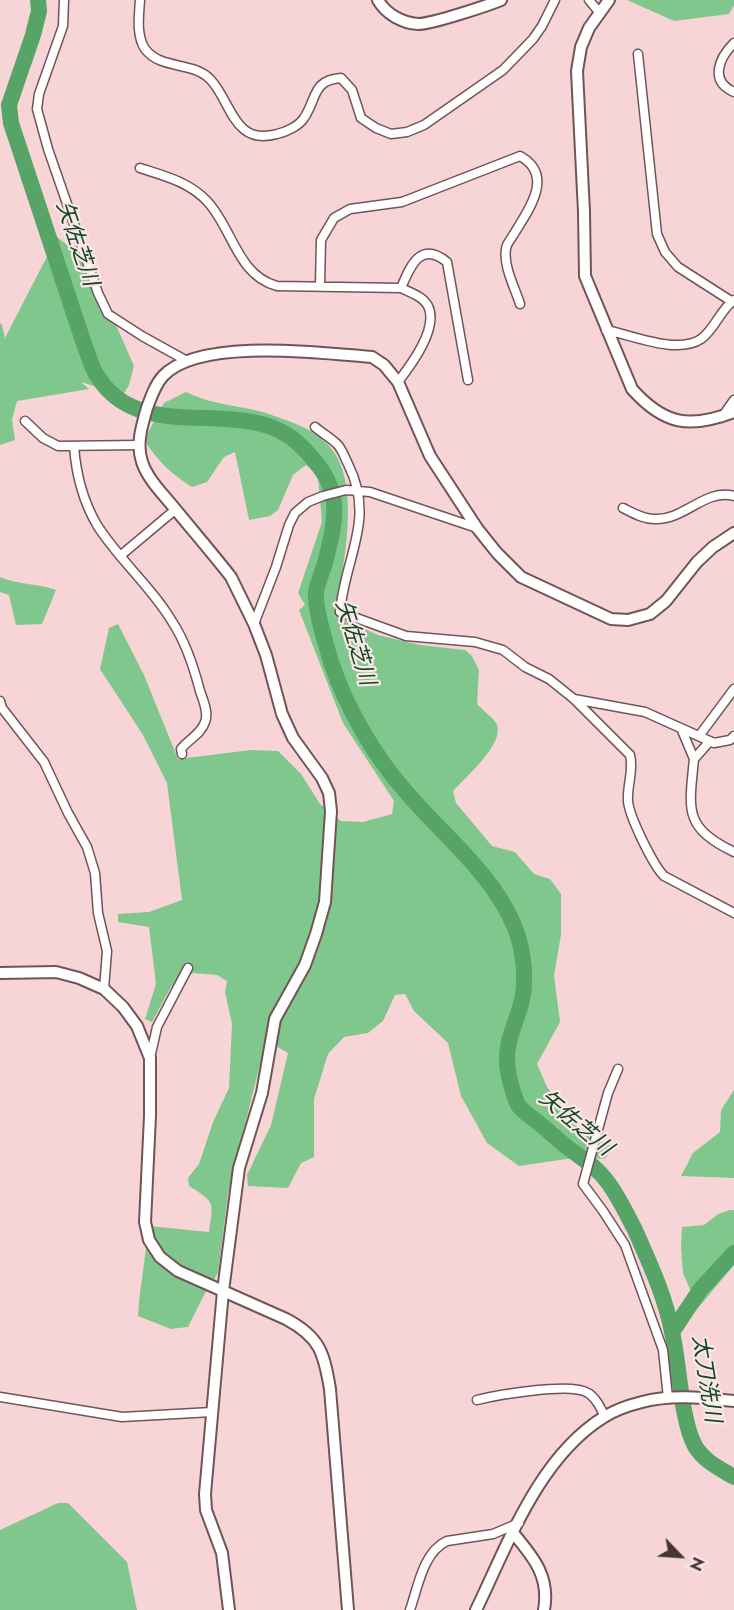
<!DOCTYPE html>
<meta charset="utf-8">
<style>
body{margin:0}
#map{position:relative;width:734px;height:1610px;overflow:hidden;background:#f7d5d7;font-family:Jost,sans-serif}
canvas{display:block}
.north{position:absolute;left:650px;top:1526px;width:60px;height:60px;-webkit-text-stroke:4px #fbe6e7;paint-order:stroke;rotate:115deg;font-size:16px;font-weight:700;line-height:24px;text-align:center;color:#433636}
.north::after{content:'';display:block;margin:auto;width:21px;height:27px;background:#433636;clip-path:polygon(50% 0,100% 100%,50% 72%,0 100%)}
</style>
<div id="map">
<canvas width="734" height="1610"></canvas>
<div class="north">N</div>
</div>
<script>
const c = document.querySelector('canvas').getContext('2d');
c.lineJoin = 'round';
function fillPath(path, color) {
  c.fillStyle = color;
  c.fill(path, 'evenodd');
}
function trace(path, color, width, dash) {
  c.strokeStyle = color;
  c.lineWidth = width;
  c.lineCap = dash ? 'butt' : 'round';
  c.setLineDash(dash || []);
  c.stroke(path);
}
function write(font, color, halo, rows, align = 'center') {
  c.font = font + ' Jost,"Noto Sans JP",sans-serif';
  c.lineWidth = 4.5;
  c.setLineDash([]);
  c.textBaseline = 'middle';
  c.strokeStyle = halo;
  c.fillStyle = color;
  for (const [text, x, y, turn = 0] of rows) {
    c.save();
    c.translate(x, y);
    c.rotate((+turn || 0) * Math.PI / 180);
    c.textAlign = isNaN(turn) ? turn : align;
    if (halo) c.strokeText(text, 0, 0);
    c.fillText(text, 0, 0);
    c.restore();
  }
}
fillPath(new Path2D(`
 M627,0H734V5L729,14L674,21Z
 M57,237L88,261L134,366L129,385L123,395L81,382L89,389L17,401L12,420L15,440L0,445V323L2,325L5,338Z
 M186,392C212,405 239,405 266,413C288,421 314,428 330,447C363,485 342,570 335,616L378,635L420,645L465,650L472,656L479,670L477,704C482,710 494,718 497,725C504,744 466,777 453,791L456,803L492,846L515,852L534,874L550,879L561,894V935L554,975L560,1022L537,1064L547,1087L582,1133L613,1146L612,1151L604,1159L580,1157L519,1166L487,1143L461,1096L448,1043L414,1011L405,994L395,995L383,1021L368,1033L344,1037L328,1054L314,1099V1157L301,1163L288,1188L248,1186L247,1175L271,1125L288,1053L276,1046L264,1048L228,1193L218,1273L205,1293L188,1327L171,1329L138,1316L139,1301L149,1226L209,1232C213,1201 216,1203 189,1186L188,1178L199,1164L213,1122L229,1088L232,1024L225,992L227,981L217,975L193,973L171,987L152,1022L145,1019L156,984L149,927L118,922V914L149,912L182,900L167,783L143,735L100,669L109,628L118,624L144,675L178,759L251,750L278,751L301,774L320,804L341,821L363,822L392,814L394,801L343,723L299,610L305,605L298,593L322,522L318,476L306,465L293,475L278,510L270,516L249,520L235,452L224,457L207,482L192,487C171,474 157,460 144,440L164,403Z
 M0,577C18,585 38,583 56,590L42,624L16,625L9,595L0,592Z
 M734,1090V1178L681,1176L693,1153L720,1132L721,1110Z
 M730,1210H734V1265L698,1308L683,1273L681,1248L682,1227L704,1225L718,1214Z
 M58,1503H68L127,1562L137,1610H0V1530Z`), '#80c78d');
trace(new Path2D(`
 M38,0L39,11L33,35L9,105L11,123L85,347C89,356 91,366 96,374C140,450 246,391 300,445C342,486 339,509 325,563C322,572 318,582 316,591C314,608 326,644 331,662C347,709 374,756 407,793C443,835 495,876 515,928C523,948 527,978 522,1000C515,1029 502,1044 509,1077C511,1085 514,1097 518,1105C523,1112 533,1118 540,1124C549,1131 558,1140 567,1147C581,1158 596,1166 606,1180C618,1195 626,1213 635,1230C650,1264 665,1296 672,1332C679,1362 681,1421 695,1446C705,1462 719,1468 734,1477
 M672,1332L700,1290L734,1253`), '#57a467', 16);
const minor = new Path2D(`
 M64,0L63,26L39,94L37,109L48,149L98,293L108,314L142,336L187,361
 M140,0C139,16 136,35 145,49C161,70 192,61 210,79C232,102 233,146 277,134C286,132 299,126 304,118C317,99 312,80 341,78L352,90L361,118L376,128L391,134L407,132L424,125L503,70L533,39L542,26L555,0
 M589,0L599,12
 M734,43C719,58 709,81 734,92
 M638,54L657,234L665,252L678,267L731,301
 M140,168C165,176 189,182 207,201C233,229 237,275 277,286L401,288C409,292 423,296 428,306C439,328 411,365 398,382
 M320,285L321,240L334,218L350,209L402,202L520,156C556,176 527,212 512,237C510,240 506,245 506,249C503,266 515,288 520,304
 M401,288C410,267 420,240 447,262L468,380
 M606,330C632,335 677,355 701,339C715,329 720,310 734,300
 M722,417L734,400
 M25,421L43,438L58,446L139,445
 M315,427C322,433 331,438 337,444C342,449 345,458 348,464C376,520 345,556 340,612L406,636L475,642L503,650L525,667L549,679L574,699L630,755C634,771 627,784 628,801C629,816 653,865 664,876L734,913
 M74,446C76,474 83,501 97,525C119,560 152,587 173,623C186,643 194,668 200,691C203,700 209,713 205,722C202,733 188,740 181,749L182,754
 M623,508C633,513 643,519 654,519C684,521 705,488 734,496
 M120,556L176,509
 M254,624L276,567L289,525L295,513L308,502L323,496L346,490L370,492L477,528
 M574,699L645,712L714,743L730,740L734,736
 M0,701L2,708L44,762L68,813L87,847L95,873L98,913L107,951L104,989
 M681,728L694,759
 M699,736L734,689
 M710,741L694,759C689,810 683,827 734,852
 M150,1058L157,1027L188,968
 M618,1069L608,1093L583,1184L603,1211L625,1245L663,1350L668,1398
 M0,1397L122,1417L212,1412
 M477,1400C497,1395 571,1382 588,1393C595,1397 602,1409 604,1416
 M410,1610C418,1587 423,1552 447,1541L493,1534L519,1523`);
const tertiary = new Path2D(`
 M378,0C386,14 402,23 418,24C432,24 486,6 501,0
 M609,0L589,28L581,47L577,71L584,212L585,276L632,389C664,425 690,429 734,412
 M0,973L56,972L79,978L104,989L123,1007L137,1026L150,1058V1116L145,1222L149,1240L160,1257L178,1271L286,1319C320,1337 324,1353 330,1389L348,1610
 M514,1534C534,1558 550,1577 544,1610
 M229,1610L222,1553L206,1510L205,1494L223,1291L239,1168L262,1093L275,1019L305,965L316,934L325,902L331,811L329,793L322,778L293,738L282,714L266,655L254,624L231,577C213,554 194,532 176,510C164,495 148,480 142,462C136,444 142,425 147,408C151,397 155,385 163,376C199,337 323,353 372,357L384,365L398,382L430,456L477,528L497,553L521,577L611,619L628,620L650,614L666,601L697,562L713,547L734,533
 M476,1610C508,1544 539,1457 604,1417C615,1410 630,1405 642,1402C672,1394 704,1398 734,1401`);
trace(minor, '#715556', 11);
trace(tertiary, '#715556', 14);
trace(minor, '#fff', 8);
trace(tertiary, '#fff', 10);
write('italic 22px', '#0f4920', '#fbe6e7', [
 ["矢佐芝川",76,244,71],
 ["矢佐芝川",354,643,73],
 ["矢佐芝川",575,1124,40],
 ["太刀洗川",705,1379,81]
]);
</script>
